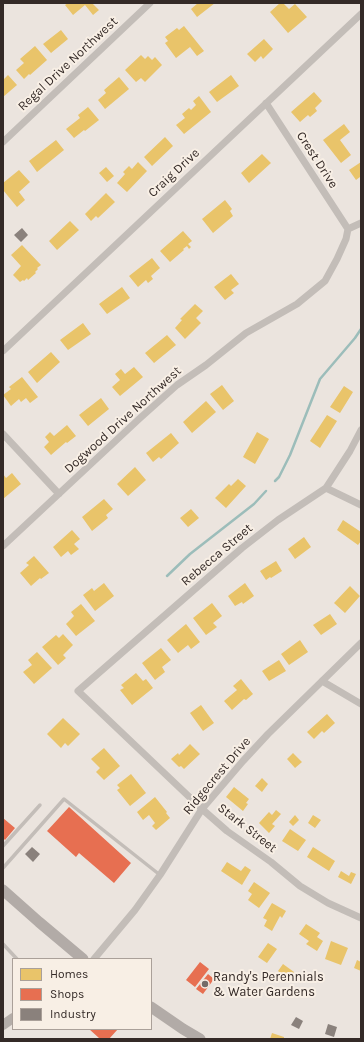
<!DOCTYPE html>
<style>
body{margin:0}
#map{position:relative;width:364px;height:1042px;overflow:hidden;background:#ebe4de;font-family:Karla,sans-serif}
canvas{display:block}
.frame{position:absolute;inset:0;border:4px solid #342a27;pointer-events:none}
.legend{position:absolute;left:12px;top:958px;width:140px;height:72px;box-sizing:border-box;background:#f8efe5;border:1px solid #aaa099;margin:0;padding:5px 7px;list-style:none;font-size:12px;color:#342a27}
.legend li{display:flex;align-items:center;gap:8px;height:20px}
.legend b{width:20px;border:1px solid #aaa099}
</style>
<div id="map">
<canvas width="364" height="1042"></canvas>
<div class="frame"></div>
<ul class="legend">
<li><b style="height:11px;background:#e9c46a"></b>Homes</li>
<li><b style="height:11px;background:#e76f51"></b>Shops</li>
<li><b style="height:11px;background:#8a817c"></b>Industry</li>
</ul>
</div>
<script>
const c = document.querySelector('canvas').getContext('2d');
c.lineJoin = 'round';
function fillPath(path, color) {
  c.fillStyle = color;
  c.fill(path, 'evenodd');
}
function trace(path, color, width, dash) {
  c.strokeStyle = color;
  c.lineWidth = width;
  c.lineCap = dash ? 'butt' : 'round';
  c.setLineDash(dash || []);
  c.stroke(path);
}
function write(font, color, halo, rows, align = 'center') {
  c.font = font + ' Karla,sans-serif';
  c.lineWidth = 4;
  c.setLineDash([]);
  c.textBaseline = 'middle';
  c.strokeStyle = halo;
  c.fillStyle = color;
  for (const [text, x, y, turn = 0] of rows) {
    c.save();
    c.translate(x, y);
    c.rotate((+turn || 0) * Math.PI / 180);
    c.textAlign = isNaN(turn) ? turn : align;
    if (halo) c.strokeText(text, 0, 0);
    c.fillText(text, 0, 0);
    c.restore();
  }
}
fillPath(new Path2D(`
 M68,3H92L99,10L93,15L85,5L73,15L65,5Z
 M198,3H215L197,17L191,9Z
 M280,3H283L289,9L295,4L307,17L288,33L270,12Z
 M184,26L204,51L197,56L190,47L176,58L165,43L168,41L165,37L177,28L179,30Z
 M61,30L68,39L51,53L43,44Z
 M264,39L273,49L263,59L261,56L255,62L247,54Z
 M35,46L47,60L30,75L29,74L24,79L16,70L24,63L20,59Z
 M141,55L145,59L148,56L152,60L155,57L162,65L145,82L141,78L136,82L125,70Z
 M8,75L17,85L3,97V80Z
 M231,75L239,86L217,102L209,92Z
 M119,77L129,89L105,109L98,100L106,93L104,90Z
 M314,92L322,101L315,108L317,111L310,117L308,115L300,122L291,112Z
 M199,96L211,112L184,134L176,125L185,118L182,114L189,108L191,110L196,105L193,101Z
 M88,107L99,120L85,131L84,130L74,138L66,129L80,118L78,115Z
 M344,124L350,132L340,140L351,155L341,163L323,140Z
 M165,137L173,146L152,166L144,157Z
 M56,140L64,150L37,172L29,161Z
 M262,154L271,163L249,183L241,173Z
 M138,162L147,171L127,192L117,183L125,174L123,172L129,166L132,169Z
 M361,162V179L360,177L356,180L349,170Z
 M106,167L114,176L107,182L99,173Z
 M19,170L30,182L19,192L25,200L17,207L3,190V183Z
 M106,193L115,202L98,218L96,216L91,221L85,214Z
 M225,200L232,209L230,211L233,216L213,233L202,219Z
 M70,221L79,230L57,250L49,241Z
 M183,231L192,241L188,244L191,247L189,249L187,246L183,249L184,250L170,262L160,251Z
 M22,245L41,265L37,268L38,269L35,272L36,273L28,280L27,278L24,281L23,280L20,282L13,275L21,266L11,255Z
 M152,258L160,268L151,276L153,279L148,283L146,280L138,287L129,276Z
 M231,274L239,284L231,290L234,293L225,300L214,287Z
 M122,287L130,298L107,314L99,304Z
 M195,304L203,311L196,318L201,323L185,339L175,328L182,320L180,319Z
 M83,323L91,334L68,350L60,340Z
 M167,335L176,345L154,363L145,353Z
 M51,352L60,362L37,383L28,372Z
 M134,367L143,377L120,396L112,387L120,380L115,374L121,369L125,374Z
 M22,377L38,397L30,403L26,398L21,402L19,399L11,406L3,395L11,389L9,387Z
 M222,385L234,401L223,410L210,394Z
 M344,386L353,392L340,413L330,407Z
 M101,398L109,409L88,426L79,415Z
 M206,401L216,412L192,433L183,422Z
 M327,415L337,421L320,448L310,441Z
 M67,425L76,436L67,443L66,442L51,455L44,447L49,442L45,437L50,432L54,436Z
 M257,432L269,439L255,464L243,457Z
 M171,433L179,443L161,459L159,457L153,462L146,453Z
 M135,467L146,480L128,496L117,484Z
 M12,473L21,484L3,499V474L6,478Z
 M238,479L246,486L226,508L215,498L229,484L231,486Z
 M104,499L113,509L106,515L108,518L92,531L82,517Z
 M191,509L199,518L188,527L180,518Z
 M343,520L361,532V541L358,545L337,530Z
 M72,530L80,539L74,544L79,549L71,555L68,551L61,557L53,547Z
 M304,537L311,547L295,559L288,549Z
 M34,556L49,573L41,579L40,578L31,586L20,573L29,565L26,563Z
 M276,561L282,571L271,578L270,577L266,580L260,571Z
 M104,583L114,596L95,611L83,595L92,588L94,591Z
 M245,583L254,596L243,604L242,602L235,606L228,596Z
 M350,586L360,596L345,613L334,603Z
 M212,603L222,616L213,623L217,627L206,635L193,618Z
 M81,604L95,621L76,636L66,624L74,616L71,612Z
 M330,614L337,624L321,635L313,625Z
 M186,624L200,642L191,649L188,645L178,653L167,640Z
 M63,634L73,645L63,655L66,658L58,665L42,647L56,635L59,638Z
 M300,640L308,652L289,665L281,654Z
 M161,648L171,660L162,667L165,672L155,680L142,663Z
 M37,652L52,668L34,684L23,672L32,665L28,660Z
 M279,660L286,671L269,681L262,671Z
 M136,673L143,681L146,679L153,688L132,705L120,690L124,688L121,685Z
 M241,679L253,694L246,700L244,699L232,710L224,701L237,690L233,686Z
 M201,705L214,723L203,731L190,713Z
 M327,714L335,723L324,733L322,731L314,739L307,732Z
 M63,718L80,734L68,746L65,743L61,748L47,734Z
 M190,744L200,754L184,769L181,766L179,767L171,759L178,753L179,755Z
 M104,748L120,766L104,780L96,772L100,768L91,759Z
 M293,753L302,762L295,768L287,759Z
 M131,774L146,793L130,806L117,790L120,788L117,785Z
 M262,778L268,784L262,792L255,786Z
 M234,787L249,799L246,803L248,804L243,811L226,797Z
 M155,797L167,812L166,813L170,818L156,830L152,826L155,823L149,815L143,820L137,812Z
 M276,810L281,814L272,824L275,826L269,833L259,823L269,812L272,815Z
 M295,815L299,820L293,826L289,822Z
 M313,815L321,820L315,828L308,823Z
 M290,829L306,840L298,851L282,841Z
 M313,847L335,861L329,871L307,857Z
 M227,862L241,871L245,866L251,870L242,885L221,871Z
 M341,871L349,876L351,872L356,874L351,884L338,877Z
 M254,882L270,893L259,908L248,900L252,894L248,891Z
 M272,903L286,911L282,918L280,916L272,931L264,926L267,920L263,918Z
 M306,924L320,933L317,937L323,941L317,951L306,944L309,941L299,934Z
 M331,941L348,948L341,965L325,959Z
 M268,943L277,949L267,963L258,957Z
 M357,960L361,962V971L354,968Z
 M283,964L294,972L291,977L285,973L283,975L278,971Z
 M272,1033L284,1037V1039H270Z`), '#e9c46a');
fillPath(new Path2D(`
 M69,807L131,863L114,883L79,853L76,857L47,831Z
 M3,818L15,828L5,840L3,838Z
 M200,962L209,969L195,987L186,980Z
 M208,974L214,979L203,994L196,989Z
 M89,1029H118L109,1039H98L99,1038Z`), '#e76f51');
fillPath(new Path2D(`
 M22,228L28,235L21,242L14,235Z
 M32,847L40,854L33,862L25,854Z
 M296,1017L303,1021L299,1029L291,1025Z
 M328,1024L337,1027L334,1037L325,1034Z`), '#8a817c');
trace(new Path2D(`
 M275,481L279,477L290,455L320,379L355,338L361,329
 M167,576L190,554L254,504L266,491`), '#9cbdba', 2.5);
trace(new Path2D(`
 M3,846L40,805
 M3,868L64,799L160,875
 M3,944L17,959`), '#c3bdb8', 3.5);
trace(new Path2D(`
 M266,103L348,229
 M3,142L150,3
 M348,229L361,223
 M3,351L361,14
 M361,430L350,451L326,488L278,520L242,548L78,691L202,809L227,831L271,862L300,886L328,903L361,918
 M3,434L59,494
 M326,488L361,505
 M3,546L139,419L177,385L206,365L246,333L297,304L325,281L337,259L346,239L348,229
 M322,681L361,704
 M94,959L135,910L160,875L202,809L243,761L268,734L361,643`), '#c3bdb8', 7);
trace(new Path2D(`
 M3,1025L13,1018`), '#b4ada8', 10);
trace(new Path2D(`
 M3,890L39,922L83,959
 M151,1007L183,1029L200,1039`), '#b2aba7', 11);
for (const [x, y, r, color] of [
 [205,984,4,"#746b67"]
]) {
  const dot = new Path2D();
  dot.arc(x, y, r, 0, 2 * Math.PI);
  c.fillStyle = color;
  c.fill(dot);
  trace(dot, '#f8efe5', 1.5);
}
write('13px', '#342a27', '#f8efe5', [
 ["Regal Drive Northwest",68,64,-43],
 ["Crest Drive",317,160,57],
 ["Craig Drive",174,173,-43],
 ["Dogwood Drive Northwest",123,420,-42],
 ["Rebecca Street",217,555,-40],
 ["Ridgecrest Drive",217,776,-50],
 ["Stark Street",247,828,38]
]);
write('13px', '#342a27', '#f8efe5', [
 ["Randy's Perennials",213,977],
 ["& Water Gardens",213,992]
], 'left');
</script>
